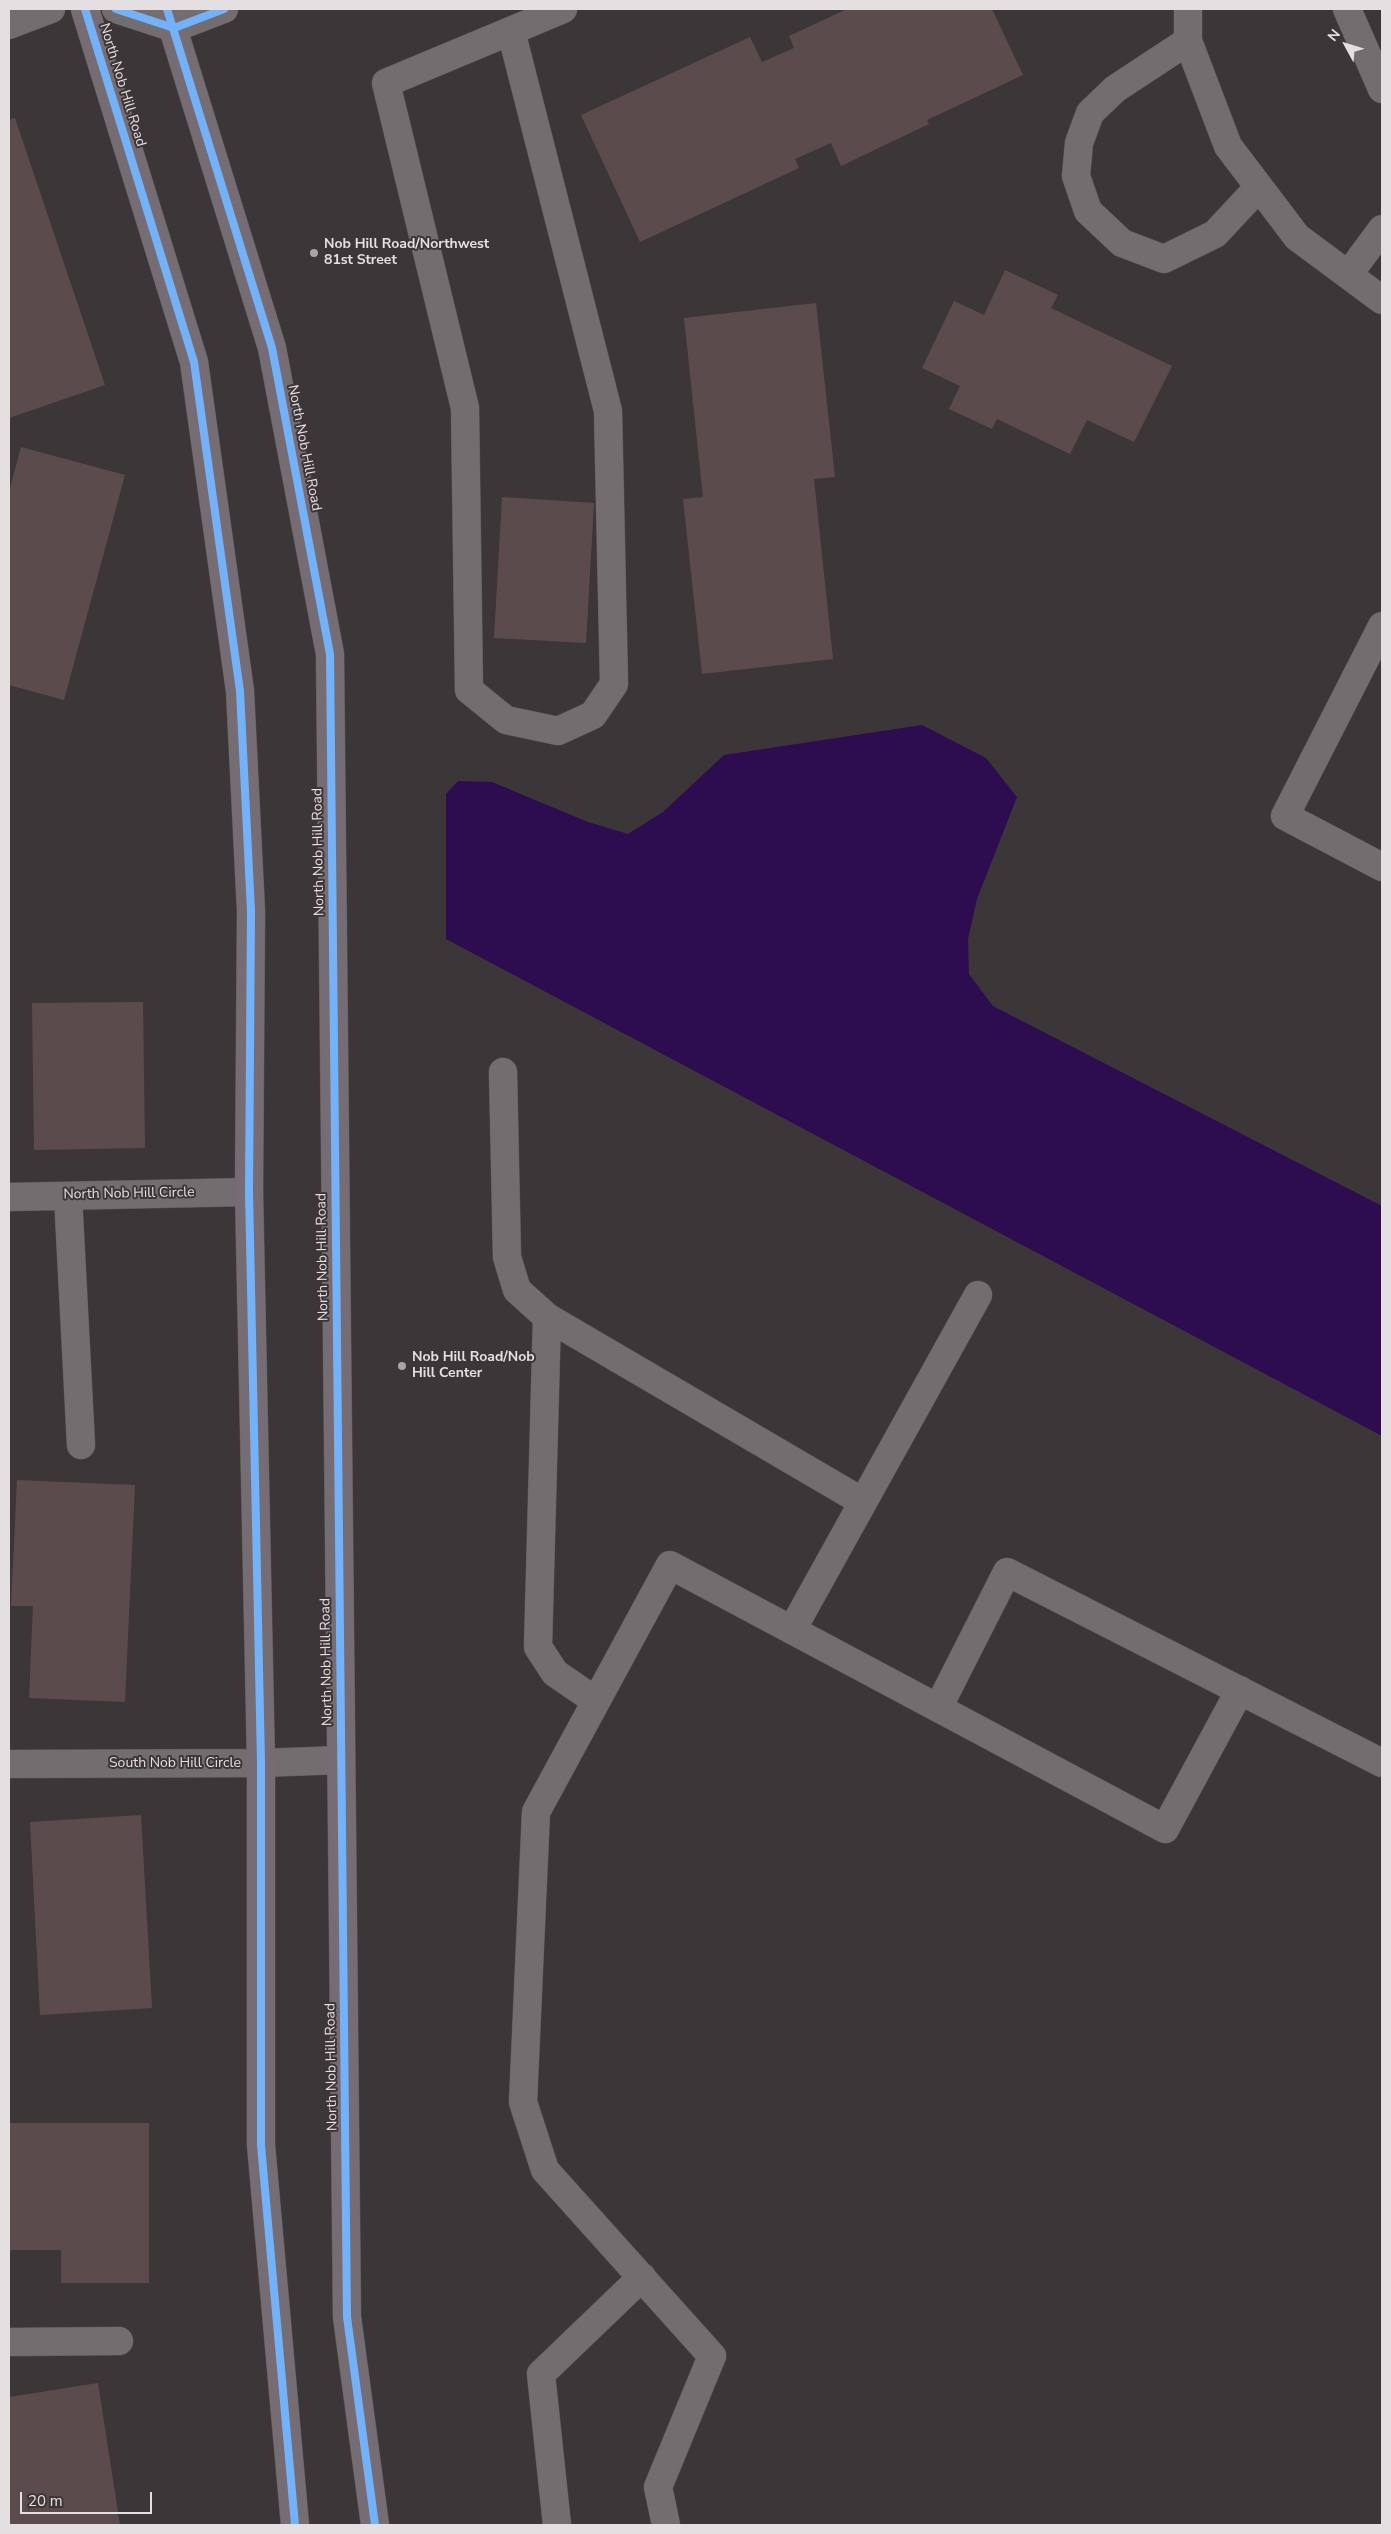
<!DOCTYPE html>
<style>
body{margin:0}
#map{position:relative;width:1391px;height:2534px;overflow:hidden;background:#3b3739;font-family:"Nunito Sans",sans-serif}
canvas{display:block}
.frame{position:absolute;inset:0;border:10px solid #e4dfe0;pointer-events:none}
.north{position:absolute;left:1321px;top:20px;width:50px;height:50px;-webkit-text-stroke:4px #3d3538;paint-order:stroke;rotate:309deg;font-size:14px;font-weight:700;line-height:20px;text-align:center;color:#e4dfe0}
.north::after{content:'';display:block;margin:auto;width:18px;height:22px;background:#e4dfe0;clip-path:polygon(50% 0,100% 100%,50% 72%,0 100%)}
.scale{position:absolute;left:20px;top:2492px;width:132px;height:22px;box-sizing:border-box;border:2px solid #e4dfe0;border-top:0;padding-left:6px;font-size:15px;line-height:18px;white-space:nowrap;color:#e4dfe0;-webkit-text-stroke:4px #3d3538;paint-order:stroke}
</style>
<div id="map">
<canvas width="1391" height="2534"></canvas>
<div class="frame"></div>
<div class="north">N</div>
<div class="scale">20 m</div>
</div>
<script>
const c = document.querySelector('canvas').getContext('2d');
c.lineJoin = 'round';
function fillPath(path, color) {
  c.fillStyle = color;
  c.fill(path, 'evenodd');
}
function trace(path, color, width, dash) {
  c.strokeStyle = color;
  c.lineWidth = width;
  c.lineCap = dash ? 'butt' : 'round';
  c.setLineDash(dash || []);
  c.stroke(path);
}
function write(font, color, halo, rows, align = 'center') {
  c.font = font + ' "Nunito Sans",sans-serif';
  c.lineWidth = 4;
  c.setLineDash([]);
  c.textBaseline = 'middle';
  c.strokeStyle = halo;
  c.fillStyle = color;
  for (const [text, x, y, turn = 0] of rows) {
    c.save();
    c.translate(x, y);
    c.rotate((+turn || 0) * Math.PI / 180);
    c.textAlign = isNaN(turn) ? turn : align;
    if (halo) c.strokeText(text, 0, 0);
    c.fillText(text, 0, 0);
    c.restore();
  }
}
fillPath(new Path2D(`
 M922,725L986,758L1017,797L977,899L968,939L969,974L993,1006L1382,1206V1436L446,939V794L458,781L492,782L588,822L628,834L663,812L724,755Z`), '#2e0c50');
fillPath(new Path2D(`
 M847,9H992L1023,75L927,120L929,124L841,166L831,143L795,159L799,168L640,242L581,115L750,37L762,62L794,48L789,36Z
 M15,118L105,385L9,418V120Z
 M1005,270L1058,295L1051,308L1172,366L1134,442L1087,420L1070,454L997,419L992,429L949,409L960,386L922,368L954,301L984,315Z
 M816,303L835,477L814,479L833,659L702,674L683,499L703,497L684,318Z
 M21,447L125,475L64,700L9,685V492Z
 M502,497L594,503L586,643L494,638Z
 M143,1002L145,1148L34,1150L32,1003Z
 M17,1480L135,1485L125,1702L29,1698L33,1606H11Z
 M141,1815L152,2008L40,2015L30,1822Z
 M9,2123H149V2283H61V2250H9Z
 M98,2383L120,2525H9V2397Z`), '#5c4b4d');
const minor = new Path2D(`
 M116,9L174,28L224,9
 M1188,9V41L1228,146L1297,237L1382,300
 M1347,9L1382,89
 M9,25L51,9
 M511,31L608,411L614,684L593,715L558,731L506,720L469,690L465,408L386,83L563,9
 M1188,41L1115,89L1090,113L1079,143L1076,176L1088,211L1122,243L1164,259L1215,234L1259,187
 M1348,275L1382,229
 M1382,626L1285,816L1382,867
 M503,1072L507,1257L517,1290L547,1317L863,1502
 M68,1196L81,1445
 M9,1197L249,1192
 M547,1317L538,1647L555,1673L596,1701
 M792,1630L978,1295
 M938,1708L1007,1572L1382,1763
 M9,1764L261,1763L341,1760
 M9,2342L119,2341
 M557,2525L541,2374L642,2277
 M666,2525L658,2487L712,2356L545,2170L523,2102L536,1812L670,1565L1165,1829L1240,1690`);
const major = new Path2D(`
 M85,9L194,362L240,691L251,911L249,1192L261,1763V2145L295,2525
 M167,9L272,348L330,654L347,2317L375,2525`);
trace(minor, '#595556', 29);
trace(major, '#595556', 29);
trace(minor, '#726e70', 28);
trace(major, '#756d73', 28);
trace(new Path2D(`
 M85,9L194,362L240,691L251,911L249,1192L261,1763V2145L295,2525
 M116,9L174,28L224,9
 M167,9L272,348L330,654L347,2317L375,2525`), '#73b2f8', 8);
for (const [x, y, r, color] of [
 [314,253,5,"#a9a4a6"],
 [402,1366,5,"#a9a4a6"]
]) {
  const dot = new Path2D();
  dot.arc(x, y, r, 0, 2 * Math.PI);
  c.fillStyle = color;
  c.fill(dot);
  trace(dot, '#3d3538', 2);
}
write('14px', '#e4dfe0', '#3d3538', [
 ["North Nob Hill Road",122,85,73],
 ["North Nob Hill Road",304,448,79],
 ["North Nob Hill Road",319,852,-91],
 ["North Nob Hill Circle",129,1194,-1],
 ["North Nob Hill Road",323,1257,-91],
 ["North Nob Hill Road",327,1662,-91],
 ["South Nob Hill Circle",175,1764],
 ["North Nob Hill Road",332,2067,-91]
]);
write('bold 14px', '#e4dfe0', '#3d3538', [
 ["Nob Hill Road/Northwest",324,245],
 ["81st Street",324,261],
 ["Nob Hill Road/Nob",412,1358],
 ["Hill Center",412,1374]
], 'left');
</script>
